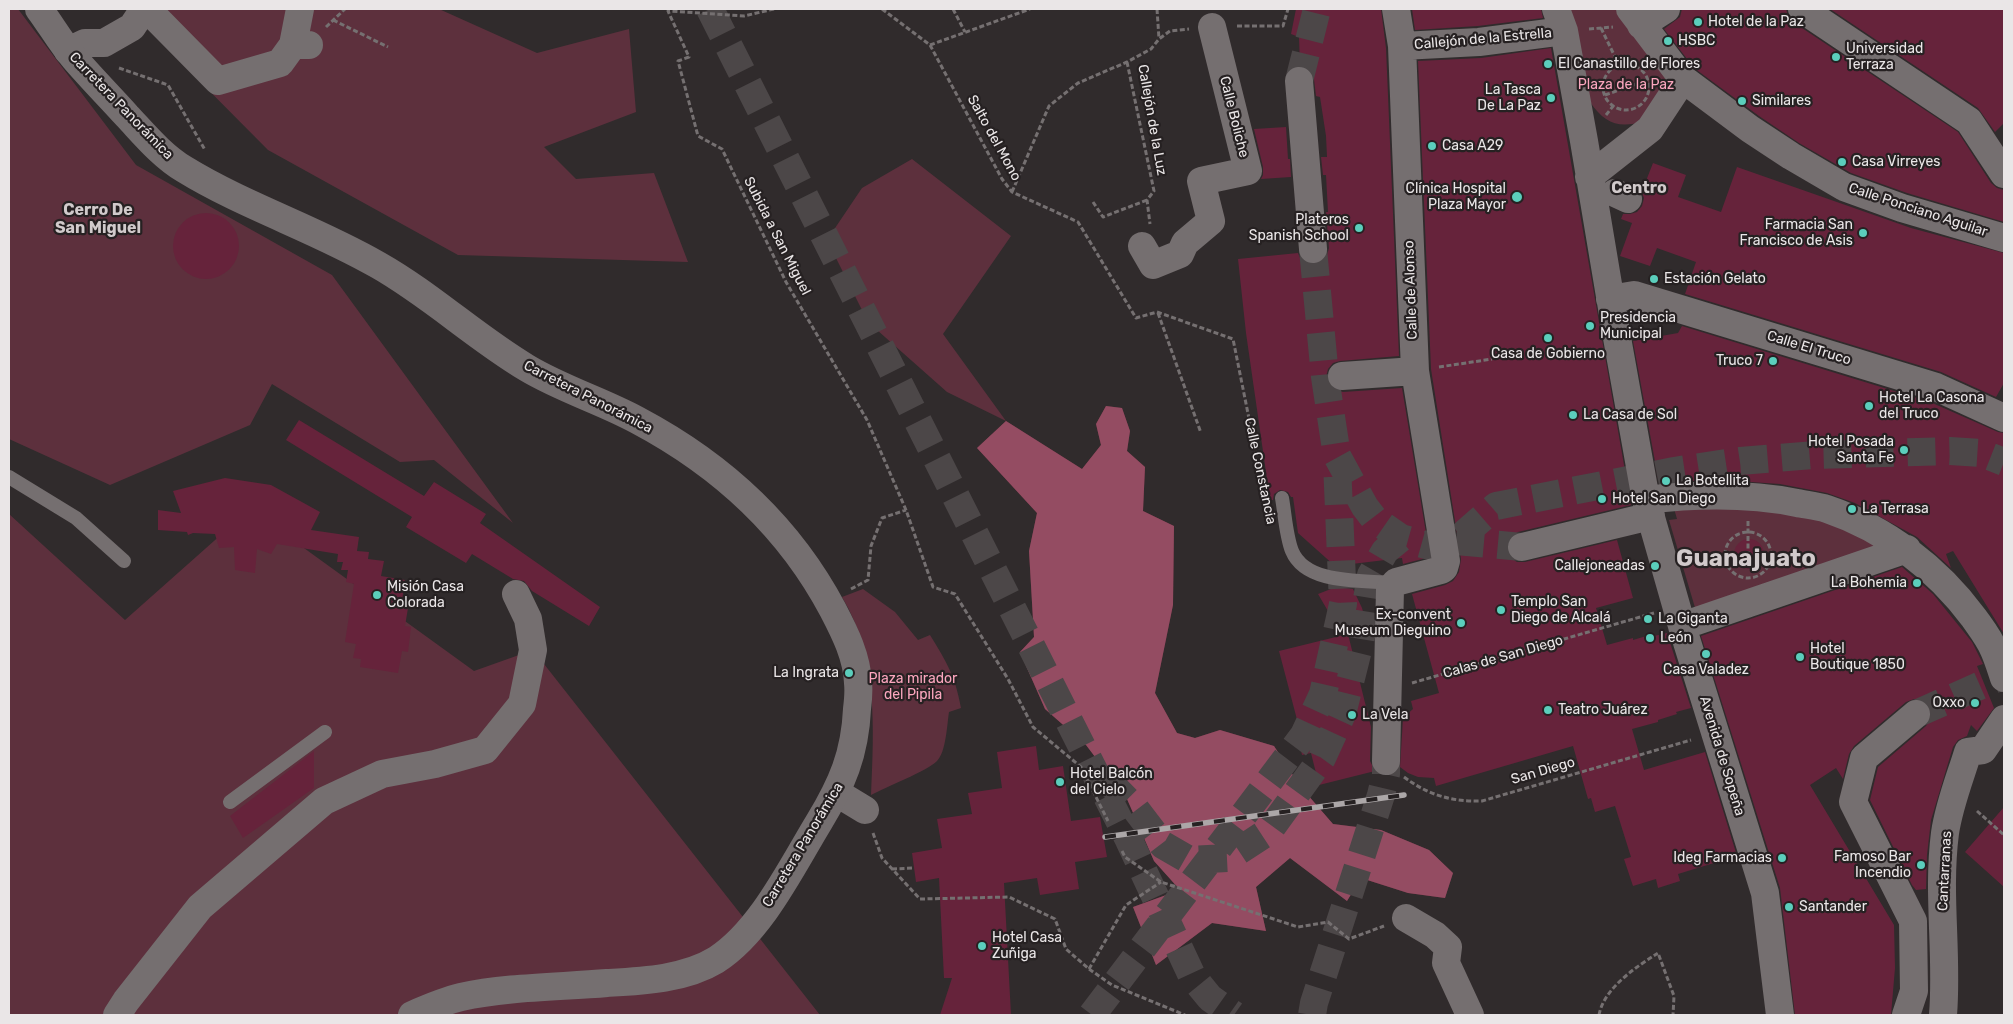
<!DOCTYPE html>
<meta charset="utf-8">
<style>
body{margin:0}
#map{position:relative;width:2013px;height:1024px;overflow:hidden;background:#302b2c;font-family:Rubik,sans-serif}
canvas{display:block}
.frame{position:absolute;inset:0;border:10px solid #eae6e7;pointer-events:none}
</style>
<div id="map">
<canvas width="2013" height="1024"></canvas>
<div class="frame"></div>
</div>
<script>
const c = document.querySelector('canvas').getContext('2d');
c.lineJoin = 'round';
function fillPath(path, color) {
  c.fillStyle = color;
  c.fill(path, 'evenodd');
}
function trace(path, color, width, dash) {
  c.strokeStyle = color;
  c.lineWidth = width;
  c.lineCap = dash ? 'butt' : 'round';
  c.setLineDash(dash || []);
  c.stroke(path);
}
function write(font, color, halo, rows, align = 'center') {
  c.font = font + ' Rubik,sans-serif';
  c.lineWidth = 4.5;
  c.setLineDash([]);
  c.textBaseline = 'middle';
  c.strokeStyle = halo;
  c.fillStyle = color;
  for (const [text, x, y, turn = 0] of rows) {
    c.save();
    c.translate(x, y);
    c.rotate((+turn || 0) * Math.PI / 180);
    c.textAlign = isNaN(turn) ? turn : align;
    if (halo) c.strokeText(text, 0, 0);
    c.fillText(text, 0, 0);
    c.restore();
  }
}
fillPath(new Path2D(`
 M9,9H18L136,165L332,275L513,523L434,460L400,462L272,384L250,425L110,485L9,439Z
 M128,9H439L537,53L629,29L636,112L544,147L576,179L654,173L688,262L458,255L268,150Z
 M1565,9H1621L1665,75L1666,89L1645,121C1619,129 1605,124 1590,102Z
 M912,159L1011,236L943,334L1006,421L1082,469L1101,445L1096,424L1106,406L1122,408L1130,431L1127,451L1145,467L1143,511L1174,526L1173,605L1155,693L1177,733L1195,738L1220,730L1274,746L1300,786L1333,824L1381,830L1429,850L1453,873L1445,898L1408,893L1361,878L1347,901L1290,858L1256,887L1266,931L1212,923L1156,965L1133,907L1180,890L1154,861L1127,799L1086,745L1045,709L1020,652L1034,637L1029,551L1037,513L977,448L1006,421L947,392L868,322L827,240L862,188Z
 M1673,505L1812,512L1875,541L1874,553L1696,611L1669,520L1677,519Z
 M250,509L474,671L533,650L820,1015H9V514L125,620Z
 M863,589L895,612L918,640L930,635C947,663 955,675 961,708L949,712C947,725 946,752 937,761C927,771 886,787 871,795C874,727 878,657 842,597Z`), '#5d303d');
fillPath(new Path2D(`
 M1106,406L1122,408L1130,431L1127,451L1145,467L1143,511L1174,526L1173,605L1155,693L1177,733L1195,738L1220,730L1274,746L1300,786L1333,824L1381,830L1429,850L1453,873L1445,898L1408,893L1361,878L1347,901L1290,858L1256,887L1266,931L1212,923L1156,965L1133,907L1180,890L1154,861L1127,799L1086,745L1045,709L1020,652L1034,637L1029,551L1037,513L977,448L1006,421L1082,469L1101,445L1096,424Z`), '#944c62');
fillPath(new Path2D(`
 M1296,9H1381L1386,48L1399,356L1340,361L1333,363L1328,369L1326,377L1329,385L1335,390L1343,392L1402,388L1430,557L1403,564L1402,558L1335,566L1298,533L1293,497H1291L1288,492L1280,490L1274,494L1273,500H1270L1246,333L1238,259L1298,253L1300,258L1306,263L1315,264L1322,262L1327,255L1329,248L1326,212H1328L1326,175H1323L1321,157H1327L1326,136L1320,97L1316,96L1313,71L1300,66L1299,37L1291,34Z
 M1412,9H1541L1543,18L1478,26L1415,30Z
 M1682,9H1786L1788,16L1793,22L1958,132L1991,183L1997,188L2004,190V222L1907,193L1851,173L1799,143L1759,116L1694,68L1664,29L1680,17Z
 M1830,9H2004V123L1995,132L1978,108Z
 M1551,48L1631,505L1518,532L1511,536L1507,542V550L1511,558L1517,562H1525L1617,540L1633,598L1596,608L1607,645L1633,638V640L1653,634L1654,636L1667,633L1691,708L1676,712L1677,714L1658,720V722L1632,729L1644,770L1705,752L1737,856L1678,874L1680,881L1658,888L1656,879L1633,886L1624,859L1631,857L1615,806L1595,812L1591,798L1588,799L1573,746L1436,786L1434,778L1418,777L1408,773L1400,767L1403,718L1413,709L1411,701L1439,693L1412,594L1445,585L1453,581L1459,572L1461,559L1431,369L1418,61L1481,58Z
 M1286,127L1288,159H1290L1291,177L1261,179L1263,175V167L1254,129Z
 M1653,163L1686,175L1678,197L1721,212L1737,167L1911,228L2004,253V383L1996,397L1941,372L1685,294L1696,262L1657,248L1650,266L1620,256L1632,223L1621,219L1623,214H1630L1637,212L1642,206L1644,198L1641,190L1633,184L1634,183L1644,186Z
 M173 246a33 33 0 1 1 66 0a33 33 0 1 1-66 0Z
 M1682,326L1930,402L1998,432L2004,433V634L1953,551L1946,554L1951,568L1917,537L1855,503L1827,493L1780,484L1722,480L1664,482L1658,478L1633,341L1678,333Z
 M299,420L424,496L434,482L486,514L480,523L600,607L589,626L532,591L524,581L513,579L472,554L466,563L406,527L412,517L286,440Z
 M225,478L271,485L320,512L311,530L359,537L357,551L369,552L368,559L384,561L381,576L405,580L401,607L408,608L405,626L411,627L408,652L402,651L398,673L360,667L361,659L353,658L356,644L345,642L354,584L346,582L348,570H341L343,562H337L338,554L277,544L271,554L257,549L255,573L235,570L234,547L219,548L215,534L193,533L188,535L187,532L158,530V510L181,513L173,491Z
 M1734 554a15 15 0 1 1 30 0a15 15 0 1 1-30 0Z
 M1902,567L1933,594L1972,642L1983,664L1977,666L1994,708L1977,731L1971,725L1967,736L1958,740L1953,747L1931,820L1927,855L1926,889L1916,890L1912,885L1870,800L1878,767L1926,726L1930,720L1931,712L1928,704L1921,699H1914L1906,702L1854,746L1849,754L1843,779L1836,768L1810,785L1894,925L1895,968L1891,1015H1795L1780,888L1701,636Z
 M1336,587L1353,589L1362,608L1368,629L1342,635L1318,594Z
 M1348,634L1371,727L1370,761L1375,771L1319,785L1311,753L1302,755L1297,732L1300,731L1279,651Z
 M1036,746L1039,770L1063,766L1071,821L1100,817L1107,857L1075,862L1079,889L1040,895L1037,878L1004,883L1011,1015H940L952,978H944L939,878L916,882L912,853L942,848L937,819L972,814L968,793L1002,788L997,752Z
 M314,751V788L243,838L230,816Z
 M2004,807V887L1965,852Z`), '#66233b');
trace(new Path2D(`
 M710,9L1129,840L1192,976L1210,998L1234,1015
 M1299,81L1317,9
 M1313,249L1325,377L1337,456L1365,507L1375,520L1401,538L1426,545L1456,541L1496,506L1674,471L1740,461L1814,455L1950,451L1981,453L2004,462
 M1456,541L1522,547
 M1916,714L2004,675
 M1107,780L1134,807L1163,845L1189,860L1228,858L1269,831L1322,758L1342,714L1360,642L1371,575L1385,551L1401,538
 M1092,1015L1304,735L1323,694L1343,604L1337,463
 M1312,1015L1314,1003L1381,795L1386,774V761`), '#4c4748', 28, [28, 14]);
trace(new Path2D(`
 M774,9L744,16L668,11L689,57L678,61L698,136L722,149L786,282L867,420L906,510L933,587L955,594L1008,679L1033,727L1081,767L1108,821
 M882,9L930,45L1002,179L1012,192L1078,222L1136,318L1157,312
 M953,9L965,32
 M1157,9L1159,39
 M333,20L388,47
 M1237,26H1283L1288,9
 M326,27L345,9
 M1601,28L1619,65
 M1589,29L1613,27
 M930,45L1030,9
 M1127,62L1154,191L1147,200L1150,224
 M1603 87a23 23 0 1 1 46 0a23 23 0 1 1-46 0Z
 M119,68L168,85L205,150
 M1605,95L1648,80
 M1606,115L1614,105
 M1012,192L1049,106L1078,83L1127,62L1151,49L1159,39L1170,31L1189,29
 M1093,202L1103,217L1147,200
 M1157,312L1233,339L1264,493
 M1158,313L1201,433
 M1439,367L1492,359
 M1748,521V553
 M1725 555a23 23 0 1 1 46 0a23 23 0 1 1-46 0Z
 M851,589L868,580L871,546L882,518L906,510
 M1412,683L1654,613
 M1404,777C1428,795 1452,802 1482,801L1691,740
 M1977,811L2004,835
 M873,833L882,858L920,899L1009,897L1055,919L1066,949L1089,969L1112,985L1185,1015
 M1122,851L1125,857L1161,882L1298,927L1328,922L1349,939L1384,926
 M892,869L914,868
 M1089,969L1126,905L1161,882
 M1599,1015C1604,988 1636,967 1658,953L1674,996L1673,1015`), '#757071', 3, [5, 2.5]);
trace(new Path2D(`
 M9,477L76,518L124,561
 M1282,498C1285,515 1286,536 1292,551C1306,585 1362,580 1393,583
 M230,802L325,732`), '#756f70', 14);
trace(new Path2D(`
 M147,9L218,81L280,63L293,45H309
 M1556,9L1564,31L1584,141L1616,332L1646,500L1682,626L1765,893L1780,1015
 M1630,9L1683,79L1750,129L1791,156L1844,187L1902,208L2004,238
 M1802,9L1969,121L2004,174
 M1641,25L1666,9
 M293,45L300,9
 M1402,46L1479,42L1564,31
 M68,51L85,43H104L132,27L144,9
 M1299,81L1313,249
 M1589,177L1650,129L1683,79
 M1615,193L1628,199
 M1142,246L1153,265L1180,254L1185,243L1211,221L1201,181L1248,171L1212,27
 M1610,299L1634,295L1936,387L2004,418
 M1342,376L1415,371
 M1646,500C1697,494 1747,493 1797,503C1807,505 1818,506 1827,509C1886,529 1937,568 1974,618C1981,628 1989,638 1994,650C1998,659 2001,669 2004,678
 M1522,547L1651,516
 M1682,626L1907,549
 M1386,761L1390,589L1396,582L1441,570L1444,568L1446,561L1415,371L1402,46L1396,9
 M837,793L865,810
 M1406,918L1435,935L1448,947L1446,963L1470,1015
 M117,1015L126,1001L200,907L324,801L382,774L435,764L485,750L522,704L533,650L528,619L516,594
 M1906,1015L1914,991L1913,921L1853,802L1864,758L1916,714
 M1943,1015C1948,954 1937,895 1945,833C1949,805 1960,778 1968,752L1983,750L2004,719`), '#756f70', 28);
trace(new Path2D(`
 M39,9C51,25 61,43 74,58C91,78 110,97 127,116C144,134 162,156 184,169C244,206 316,229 378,265C431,295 475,337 527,368C562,389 602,401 637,420C720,464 789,527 833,610C845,633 857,657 858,683C859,692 858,701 857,709C855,754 842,784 819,822C791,868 761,931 716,960C685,979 643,981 607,983C560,987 506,987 461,997C444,1001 428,1008 412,1015`), '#756f70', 28);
const rail = new Path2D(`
 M1105,837L1404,795`);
trace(rail, '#aca7a8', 5.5);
trace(rail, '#262122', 4, [11]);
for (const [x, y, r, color] of [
 [1698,22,5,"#5bcebc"],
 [1668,41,5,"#5bcebc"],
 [1836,57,5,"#5bcebc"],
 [1548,64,5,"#5bcebc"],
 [1551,98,5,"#5bcebc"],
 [1742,101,5,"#5bcebc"],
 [1432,146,5,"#5bcebc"],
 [1842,162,5,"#5bcebc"],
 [1517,197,6,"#5bcebc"],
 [1359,228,5,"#5bcebc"],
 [1863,233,5,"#5bcebc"],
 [1654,279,5,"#5bcebc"],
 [1590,326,5,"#5bcebc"],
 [1548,338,5,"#5bcebc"],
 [1773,361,5,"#5bcebc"],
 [1869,406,5,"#5bcebc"],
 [1573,415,5,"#5bcebc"],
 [1904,450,5,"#5bcebc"],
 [1666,481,5,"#5bcebc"],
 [1602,499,5,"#5bcebc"],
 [1852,509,5,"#5bcebc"],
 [1655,566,5,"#5bcebc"],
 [1917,583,5,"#5bcebc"],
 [377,595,5,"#5bcebc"],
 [1501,610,5,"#5bcebc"],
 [1648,619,5,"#5bcebc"],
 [1461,623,5,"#5bcebc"],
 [1650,638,5,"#5bcebc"],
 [1706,654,5,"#5bcebc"],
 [1800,657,5,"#5bcebc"],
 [849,673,5,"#5bcebc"],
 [1975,703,5,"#5bcebc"],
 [1548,710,5,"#5bcebc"],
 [1352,715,5,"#5bcebc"],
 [1060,782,5,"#5bcebc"],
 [1782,858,5,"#5bcebc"],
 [1921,865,5,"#5bcebc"],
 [1789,907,5,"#5bcebc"],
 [982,946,5,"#5bcebc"]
]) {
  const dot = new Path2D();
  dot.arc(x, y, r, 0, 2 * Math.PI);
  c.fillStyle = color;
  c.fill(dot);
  trace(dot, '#262122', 2);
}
write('14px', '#eae6e7', '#262122', [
 ["Hotel de la Paz",1708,22],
 ["HSBC",1678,41],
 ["Universidad",1846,49],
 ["Terraza",1846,65],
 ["El Canastillo de Flores",1558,64],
 ["La Tasca",1541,90,"right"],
 ["De La Paz",1541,106,"right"],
 ["Similares",1752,101],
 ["Casa A29",1442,146],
 ["Casa Virreyes",1852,162],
 ["Clínica Hospital",1506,189,"right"],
 ["Plaza Mayor",1506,205,"right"],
 ["Plateros",1349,220,"right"],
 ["Spanish School",1349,236,"right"],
 ["Farmacia San",1853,225,"right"],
 ["Francisco de Asis",1853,241,"right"],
 ["Estación Gelato",1664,279],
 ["Presidencia",1600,318],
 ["Municipal",1600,334],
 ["Casa de Gobierno",1548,354,"center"],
 ["Truco 7",1763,361,"right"],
 ["Hotel La Casona",1879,398],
 ["del Truco",1879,414],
 ["La Casa de Sol",1583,415],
 ["Hotel Posada",1894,442,"right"],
 ["Santa Fe",1894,458,"right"],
 ["La Botellita",1676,481],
 ["Hotel San Diego",1612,499],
 ["La Terrasa",1862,509],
 ["Callejoneadas",1645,566,"right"],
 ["La Bohemia",1907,583,"right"],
 ["Misión Casa",387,587],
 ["Colorada",387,603],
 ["Templo San",1511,602],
 ["Diego de Alcalá",1511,618],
 ["Ex-convent",1451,615,"right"],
 ["Museum Dieguino",1451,631,"right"],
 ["La Giganta",1658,619],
 ["León",1660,638],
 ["Hotel",1810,649],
 ["Boutique 1850",1810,665],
 ["Casa Valadez",1706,670,"center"],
 ["La Ingrata",839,673,"right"],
 ["Oxxo",1965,703,"right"],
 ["Teatro Juárez",1558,710],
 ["La Vela",1362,715],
 ["Hotel Balcón",1070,774],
 ["del Cielo",1070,790],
 ["Famoso Bar",1911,857,"right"],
 ["Incendio",1911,873,"right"],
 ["Ideg Farmacias",1772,858,"right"],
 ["Santander",1799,907],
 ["Hotel Casa",992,938],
 ["Zuñiga",992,954]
], 'left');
write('14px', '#eae6e7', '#262122', [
 ["Callejón de la Estrella",1483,39,-5],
 ["Carretera Panorámica",121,106,46],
 ["Calle Boliche",1234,117,76],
 ["Callejón de la Luz",1152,120,80],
 ["Salto del Mono",994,138,61],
 ["Calle Ponciano Aguilar",1918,210,18],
 ["Subida a San Miguel",777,236,63],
 ["Calle de Alonso",1411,290,-92],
 ["Calle El Truco",1809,348,17],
 ["Carretera Panorámica",588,397,27],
 ["Calle Constancia",1260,471,78],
 ["Calas de San Diego",1503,657,-16],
 ["Avenida de Sopeña",1722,756,73],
 ["San Diego",1543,771,-16],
 ["Carretera Panorámica",803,845,-59],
 ["Cantarranas",1945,871,-87]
]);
write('14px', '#fba6be', '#262122', [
 ["Plaza de la Paz",1626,85],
 ["Plaza mirador",913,679],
 ["del Pipila",913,695]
]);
write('bold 16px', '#d1cacb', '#262122', [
 ["Centro",1639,188],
 ["Cerro De",98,210],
 ["San Miguel",98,228]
]);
write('bold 24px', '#d1cacb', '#262122', [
 ["Guanajuato",1746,559]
]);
</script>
